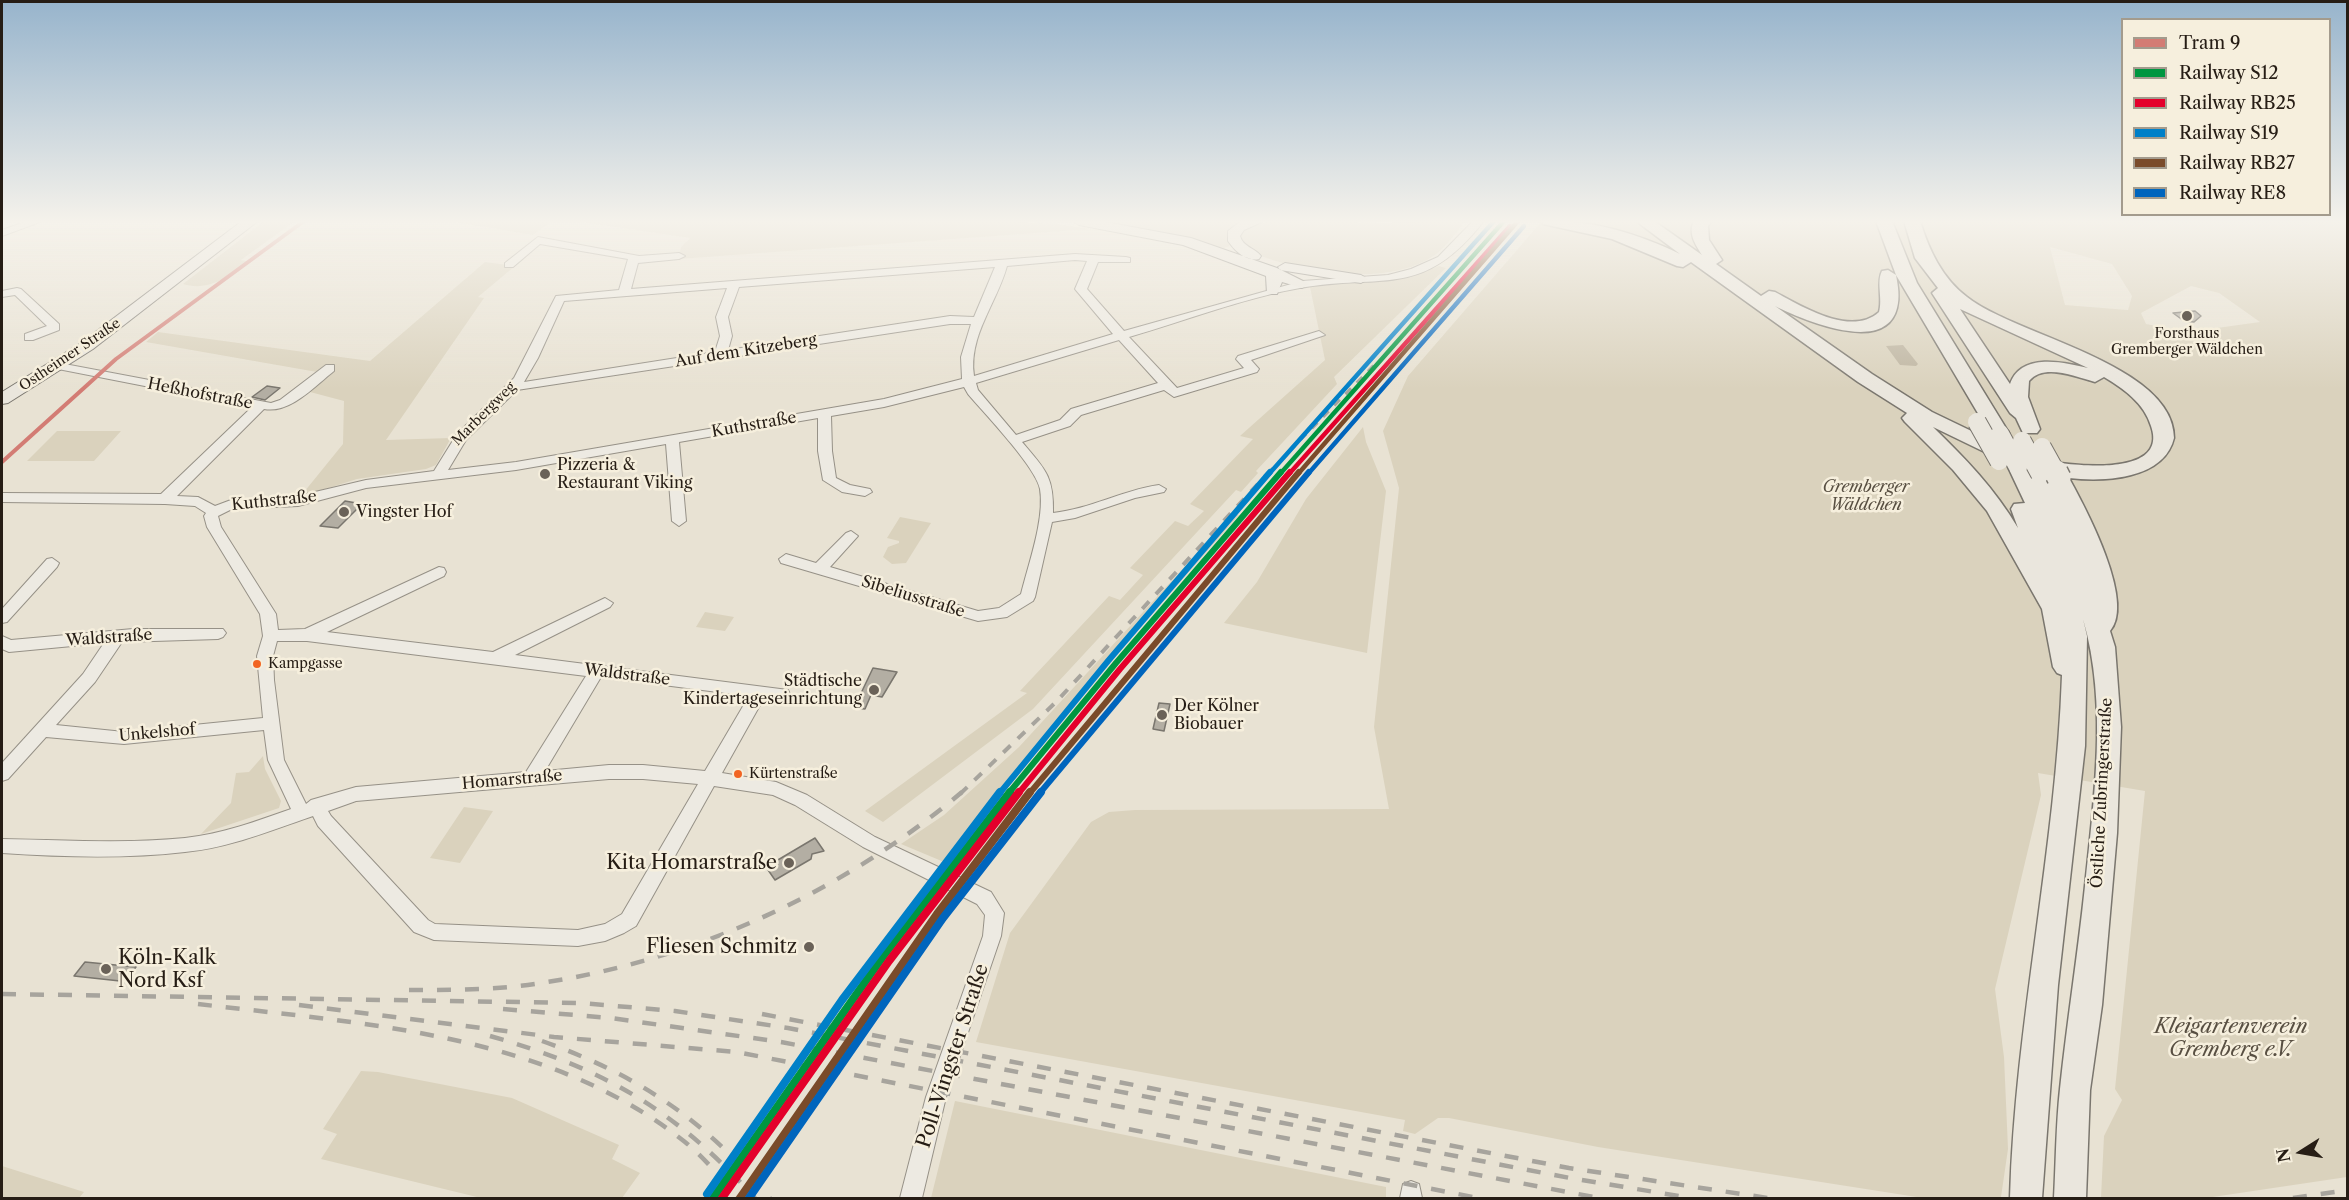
<!DOCTYPE html>
<meta charset="utf-8">
<style>
body{margin:0}
#map{position:relative;width:2349px;height:1200px;overflow:hidden;background:#e8e2d3;font-family:"Libre Caslon Text",serif}
canvas{display:block}
.frame{position:absolute;inset:0;border:3px solid #261d15;pointer-events:none}
.legend{position:absolute;left:2121px;top:18px;width:210px;height:198px;box-sizing:border-box;background:#f6efdd;border:2px solid #a39b8d;margin:0;padding:8px 10px;list-style:none;font-size:18px;color:#261d15}
.legend li{display:flex;align-items:center;gap:12px;height:30px}
.legend b{width:30px;border:2px solid #a39b8d}
.north{position:absolute;left:2271px;top:1122px;width:60px;height:60px;-webkit-text-stroke:4px #f6efdd;paint-order:stroke;rotate:259deg;font-size:16px;font-weight:700;line-height:24px;text-align:center;color:#261d15}
.north::after{content:'';display:block;margin:auto;width:21px;height:27px;background:#261d15;clip-path:polygon(50% 0,100% 100%,50% 72%,0 100%)}
</style>
<div id="map">
<canvas width="2349" height="1200"></canvas>
<div class="frame"></div>
<ul class="legend">
<li><b style="height:8px;background:#d37c74"></b>Tram 9</li>
<li><b style="height:8px;background:#009640"></b>Railway S12</li>
<li><b style="height:8px;background:#e4002b"></b>Railway RB25</li>
<li><b style="height:8px;background:#0080c8"></b>Railway S19</li>
<li><b style="height:8px;background:#7a4b2a"></b>Railway RB27</li>
<li><b style="height:8px;background:#0065bd"></b>Railway RE8</li>
</ul>
<div class="north">N</div>
</div>
<script>
const c = document.querySelector('canvas').getContext('2d');
c.lineJoin = 'round';
function fillPath(path, color) {
  c.fillStyle = color;
  c.fill(path, 'evenodd');
}
function trace(path, color, width, dash) {
  c.strokeStyle = color;
  c.lineWidth = width;
  c.lineCap = dash ? 'butt' : 'round';
  c.setLineDash(dash || []);
  c.stroke(path);
}
function write(font, color, halo, rows, align = 'center') {
  c.font = font + ' "Libre Caslon Text",serif';
  c.lineWidth = 5;
  c.setLineDash([]);
  c.textBaseline = 'middle';
  c.strokeStyle = halo;
  c.fillStyle = color;
  for (const [text, x, y, turn = 0] of rows) {
    c.save();
    c.translate(x, y);
    c.rotate((+turn || 0) * Math.PI / 180);
    c.textAlign = isNaN(turn) ? turn : align;
    if (halo) c.strokeText(text, 0, 0);
    c.fillText(text, 0, 0);
    c.restore();
  }
}
fillPath(new Path2D(`
 M264,221H295L241,260L251,262C230,276 208,292 183,284Z
 M449,221H552L533,235Z
 M575,221H1000L1058,224L1091,229L679,259L681,247L690,238Z
 M1098,221H1243L1244,222L1229,231L1227,238L1230,246L1224,248Z
 M1349,221L1362,223L1466,221C1456,232 1447,246 1435,255C1387,289 1294,272 1244,249L1238,232C1269,214 1313,221 1349,221Z
 M1542,221H2347V1177L2206,1198H2101L2104,1136L2122,1100L2115,1089L2145,791L2038,773L2041,795L1995,989L2004,1057L2008,1149L2001,1197L1923,1198L1598,1147L1449,1118H1438L1415,1134L1403,1131L1405,1120L976,1042L1010,933L1091,822L1109,812L1135,810L1389,809L1374,727L1399,488L1383,431L1408,376ZM2050,247L2112,264L2132,296L2128,310L2065,305ZM2191,286L2219,293L2260,322L2188,332L2146,324L2141,313Z
 M485,262L515,266L478,297L484,298L386,440L451,438L436,465L426,469L357,479L300,497L343,444L344,401L295,388L317,372L146,342L158,332L370,361Z
 M1439,266L1446,268L1334,377L1337,384L1256,471L1258,473L1241,492L1236,490L1033,709L883,822L865,811L1027,693L1020,691L1109,596L1120,600L1143,575L1130,568L1175,521L1188,526L1204,511L1190,504L1253,439L1240,436L1325,360L1310,287C1356,279 1393,285 1439,266Z
 M1363,427L1366,442L1386,491L1367,653L1224,623L1257,582L1306,499Z
 M57,431H121L94,461H27Z
 M1234,513L1239,515L1060,719L944,862L901,844L944,815L1019,747Z
 M900,517L931,523L906,563L892,564L883,557L888,547L899,543V541L887,538Z
 M705,612L734,617L725,631L696,627Z
 M263,756L265,769L281,801L279,808L201,834L231,803L236,773L249,772Z
 M464,807L493,811L460,863L430,858Z
 M361,1071L378,1072L512,1098L619,1145L612,1159L640,1173L622,1198H481L321,1159L337,1134L323,1129Z
 M955,1101L1386,1187V1198H931Z
 M2,1166L84,1192L79,1198H2Z`), '#dad2bd');
fillPath(new Path2D(`
 M1903,345L1918,364L1916,366L1900,365L1886,346Z`), '#beb5a1');
const building = new Path2D(`
 M2195,311L2201,316L2194,322L2184,321L2173,313Z
 M267,386L280,388L265,400L252,397Z
 M345,501L362,504L338,528L320,526Z
 M873,668L897,672L882,697L871,695L865,709L854,708Z
 M1159,703L1170,704L1164,731L1153,729Z
 M815,838L824,851L812,854L811,859L775,880L766,867Z
 M85,962L136,967L127,978L120,981L74,976Z`);
fillPath(building, '#b3aea3');
trace(building, '#7a766e', 1.5);
const minor = new Path2D(`
 M28,221H43L2,236V230Z
 M1473,221H1484C1422,300 1384,273 1300,288C1243,298 1185,321 1129,337L1177,388L1244,368L1236,359L1238,356L1319,331L1325,335L1251,360L1259,369L1257,372L1174,397L1164,390L1081,415L1070,426L1022,442C1045,469 1054,476 1053,513C1090,509 1123,490 1159,485L1166,489L1164,492L1135,498L1075,518L1052,522L1035,597L1033,601L1007,617L978,621L781,563L779,559L786,554L816,563L846,533L851,531L858,536L830,567L978,611L999,608L1021,594C1028,565 1045,519 1040,489C1036,467 984,413 968,394L964,387L884,407L831,416L832,451L836,478L850,485L870,489L872,492L865,496L842,492L823,480L818,451V418L679,442L686,521L679,526L672,521L666,444L516,470L366,488L298,506L232,509L218,516L221,527L276,614L278,630L305,629L439,567L444,568L446,572L444,576L327,632L493,652L605,598L613,603L610,607L515,655L788,690L790,694L788,698L782,700L764,698L722,773L776,782L807,795L875,837L991,892L1004,913L1001,936L946,1097L922,1198H900L926,1097L983,936L985,915L977,904L863,847L795,805L773,795L714,786L636,926L624,933L605,941L578,946L434,940L414,932L318,826L313,816C272,830 229,848 185,852C125,859 61,857 2,853V839C63,840 125,844 185,838C222,834 257,821 291,809L268,760L264,730L124,744L46,737L8,779L2,781V763L83,674L104,643L9,652L2,649V636L11,640L133,629H223L226,633L223,637L218,639L122,642L95,682L56,725L124,732L263,718L257,656L263,636L260,614L207,527L204,516L206,513L195,506L165,504L2,502V493L161,494L252,407L58,369L54,368V362L271,403L280,400L326,365H334V371C315,386 290,414 264,409L177,496L198,497L215,506L231,500L298,496L366,480L434,471L457,434L514,378L556,296L619,290L628,259L540,244L513,267H505V263L538,237L639,256L679,253L685,256L679,259L638,263L631,289L1075,254L1126,257L1130,258V262H1098L1087,289L1124,331L1302,281L1388,275L1411,269L1438,257ZM1075,260L1087,261L1075,289L1113,334L974,376C968,336 997,303 1007,266ZM995,267L974,317L950,316L728,350L732,336L728,317L739,287ZM727,288L716,317L720,336L715,352L524,382L538,358L564,301ZM950,324H971L961,357L962,379L884,399L516,462L448,470L466,440L517,390ZM1119,340L1158,383L1071,409L1060,420L1016,435L978,390L976,383ZM277,641H307L586,676L526,772L356,787L311,800L306,804L284,760L274,680L273,656ZM601,677L749,696L705,771L643,765H609L545,771ZM609,779H643L698,784L622,914L605,924L578,930L435,924L428,920L331,816L328,811L356,801Z
 M17,288L21,289L59,324V330L33,340H25V334L47,326L15,295L2,297V291Z
 M52,558L59,563L57,567L7,622L2,623V609L47,559Z
 M1411,1181L1419,1184L1422,1198H1400L1403,1184Z`);
const major = new Path2D(`
 M242,221H258L93,349L8,403L2,404V392L81,343Z
 M1072,221H1100L1191,238L1277,268L1309,284L1302,288L1282,282L1277,294H1267L1266,276L1183,245L1079,225Z
 M1241,221H1264L1244,230L1240,236C1243,247 1255,248 1261,256L1259,259C1246,262 1235,251 1228,241V231Z
 M1285,263L1361,275L1368,279L1361,283L1280,270L1278,267Z`);
const highway = new Path2D(`
 M1541,221C1590,219 1636,233 1680,254L1636,221H1654L1702,255C1695,244 1688,233 1694,221H1712L1708,226L1709,240L1722,260L1716,264L1761,296L1769,291L1775,292C1803,307 1851,337 1879,312C1883,299 1876,282 1882,271L1888,270L1896,275L1876,221H1892L1917,283L2009,433L2006,437H1992L1896,275C1898,286 1900,297 1897,308C1885,356 1801,319 1775,306L1872,374L1932,412L2013,451L2016,455L2013,459H1999L1933,427C1965,458 1995,489 2018,528L2011,509L2014,504L2025,503L2008,467L2011,462H2025L2031,472L2032,470L2028,465L2031,460L2038,459C2064,465 2170,480 2151,426C2144,403 2124,389 2104,377L2095,382C2076,377 2044,363 2029,381L2028,397L2040,429L2037,433H2023L2016,418L2010,413L1932,293L1938,288L1915,258L1904,221H1920C1929,250 1942,278 1967,297C2014,335 2174,364 2174,438C2164,480 2103,482 2069,478C2085,507 2136,602 2110,631L2115,647L2121,727L2117,833L2102,1005L2090,1090L2086,1198H2054C2056,1162 2056,1125 2060,1089C2067,1021 2078,954 2085,886C2094,799 2108,704 2083,619L2087,636L2085,746L2058,985L2042,1198H2010C2015,1023 2056,850 2062,675L2057,673L2053,667L2042,609L1987,511L1953,470L1905,422L1902,418L1907,413L1858,382L1691,262L1683,267L1677,266L1612,239L1543,224ZM1960,309L2088,368C2064,362 2021,352 2010,384Z`);
trace(minor, '#969187', 2);
trace(major, '#7a766e', 2);
trace(highway, '#7a766e', 3);
fillPath(minor, '#edeae2');
fillPath(major, '#eae6dd');
fillPath(highway, '#eae6dd');
trace(new Path2D(`
 M1267,474L1378,361`), '#a7a49d', 3, [8, 8]);
trace(new Path2D(`
 M960,794L1056,702L1269,472`), '#a7a49d', 4, [10, 10]);
trace(new Path2D(`
 M409,990C453,990 497,990 541,983C695,960 843,892 962,792
 M2,994L580,1003L675,1011L788,1028L1570,1178L1691,1198
 M198,1004C365,1024 548,1033 685,1142C705,1158 722,1180 739,1198
 M299,1005L554,1037L737,1052L1478,1198
 M503,1009L611,1018L781,1042L1599,1198
 M762,1014L1569,1168L1768,1198
 M490,1036C603,1068 676,1110 755,1198
 M542,1041C638,1075 705,1120 770,1198
 M2293,1198L2348,1190`), '#a7a49d', 4.5, [14, 14]);
const highwayBridgeFar1 = new Path2D(`
 M1977,422L1999,461
 M2000,434L2018,467
 M2022,441L2040,474
 M2042,447L2057,474`);
const highwayBridge = new Path2D(`
 M2056,472L2059,478`);
trace(highwayBridgeFar1, '#7a766e', 20, []);
trace(highwayBridge, '#7a766e', 26, []);
trace(highwayBridgeFar1, '#eae6dd', 18);
trace(highwayBridge, '#eae6dd', 23);
trace(new Path2D(`
 M1280,474L1504,221`), '#009640', 4.5);
trace(new Path2D(`
 M1008,794L1116,663L1281,472`), '#009640', 6);
trace(new Path2D(`
 M713,1198L884,955L1010,792`), '#009640', 8);
trace(new Path2D(`
 M1289,474L1510,226`), '#e4002b', 4.5);
trace(new Path2D(`
 M1018,794L1120,669L1290,472`), '#e4002b', 6);
trace(new Path2D(`
 M722,1198L889,961L1019,792`), '#e4002b', 8);
trace(new Path2D(`
 M1269,474L1494,221`), '#0080c8', 4.5);
trace(new Path2D(`
 M999,794L1108,661L1270,472`), '#0080c8', 6);
trace(new Path2D(`
 M707,1194L842,1000L1000,792`), '#0080c8', 8);
trace(new Path2D(`
 M1298,474L1518,221`), '#7a4b2a', 4.5);
trace(new Path2D(`
 M1029,794L1299,472`), '#7a4b2a', 6);
trace(new Path2D(`
 M740,1198L937,914L1030,792`), '#7a4b2a', 8);
trace(new Path2D(`
 M1308,474L1524,226`), '#0065bd', 4.5);
trace(new Path2D(`
 M1039,794L1309,472`), '#0065bd', 6);
trace(new Path2D(`
 M749,1198L943,918L1041,792`), '#0065bd', 8);
trace(new Path2D(`
 M2,462L116,359L304,221`), '#d37c74', 4);
const sky = c.createLinearGradient(0, 0, 0, 389);
sky.addColorStop(0, '#97b4cc');
sky.addColorStop(0.57, '#f5f2eb');
sky.addColorStop(1, '#f5f2eb00');
c.fillStyle = sky;
c.fillRect(0, 0, 2349, 389);
for (const [x, y, r, color] of [
 [2187,316,6,"#6a6258"],
 [545,474,6,"#6a6258"],
 [344,512,6,"#6a6258"],
 [257,664,5,"#f26522"],
 [874,690,6,"#6a6258"],
 [1162,715,6,"#6a6258"],
 [738,774,5,"#f26522"],
 [789,863,6,"#6a6258"],
 [809,947,6,"#6a6258"],
 [106,969,6,"#6a6258"]
]) {
  const dot = new Path2D();
  dot.arc(x, y, r, 0, 2 * Math.PI);
  c.fillStyle = color;
  c.fill(dot);
  trace(dot, '#f6efdd', 2);
}
write('14px', '#261d15', '#f6efdd', [
 ["Forsthaus",2187,334],
 ["Gremberger Wäldchen",2187,350]
]);
write('14px', '#261d15', '#f6efdd', [
 ["Ostheimer Straße",70,355,-34],
 ["Marbergweg",484,414,-45]
]);
write('14px', '#261d15', '#f6efdd', [
 ["Kampgasse",268,664],
 ["Kürtenstraße",749,774]
], 'left');
write('16px', '#261d15', '#f6efdd', [
 ["Auf dem Kitzeberg",746,351,-9],
 ["Heßhofstraße",200,394,11],
 ["Kuthstraße",754,425,-10],
 ["Kuthstraße",274,501,-6],
 ["Sibeliusstraße",913,597,17],
 ["Waldstraße",109,638,-4],
 ["Waldstraße",627,675,7],
 ["Unkelshof",157,733,-5],
 ["Homarstraße",512,780,-5],
 ["Östliche Zubringerstraße",2102,793,-87]
]);
write('16px', '#261d15', '#f6efdd', [
 ["Pizzeria &",557,465],
 ["Restaurant Viking",557,483],
 ["Vingster Hof",356,512],
 ["Städtische",862,681,"right"],
 ["Kindertageseinrichtung",862,699,"right"],
 ["Der Kölner",1174,706],
 ["Biobauer",1174,724]
], 'left');
write('italic 16px', '#584f42', '#f6efdd', [
 ["Gremberger",1866,487],
 ["Wäldchen",1866,505]
]);
write('20px', '#261d15', '#f6efdd', [
 ["Kita Homarstraße",777,863],
 ["Fliesen Schmitz",797,947],
 ["Köln-Kalk",118,958,"left"],
 ["Nord Ksf",118,981,"left"]
], 'right');
write('italic 20px', '#584f42', '#f6efdd', [
 ["Kleigartenverein",2231,1027],
 ["Gremberg e.V.",2231,1050]
]);
write('20px', '#261d15', '#f6efdd', [
 ["Poll-Vingster Straße",953,1056,-72]
]);
</script>
